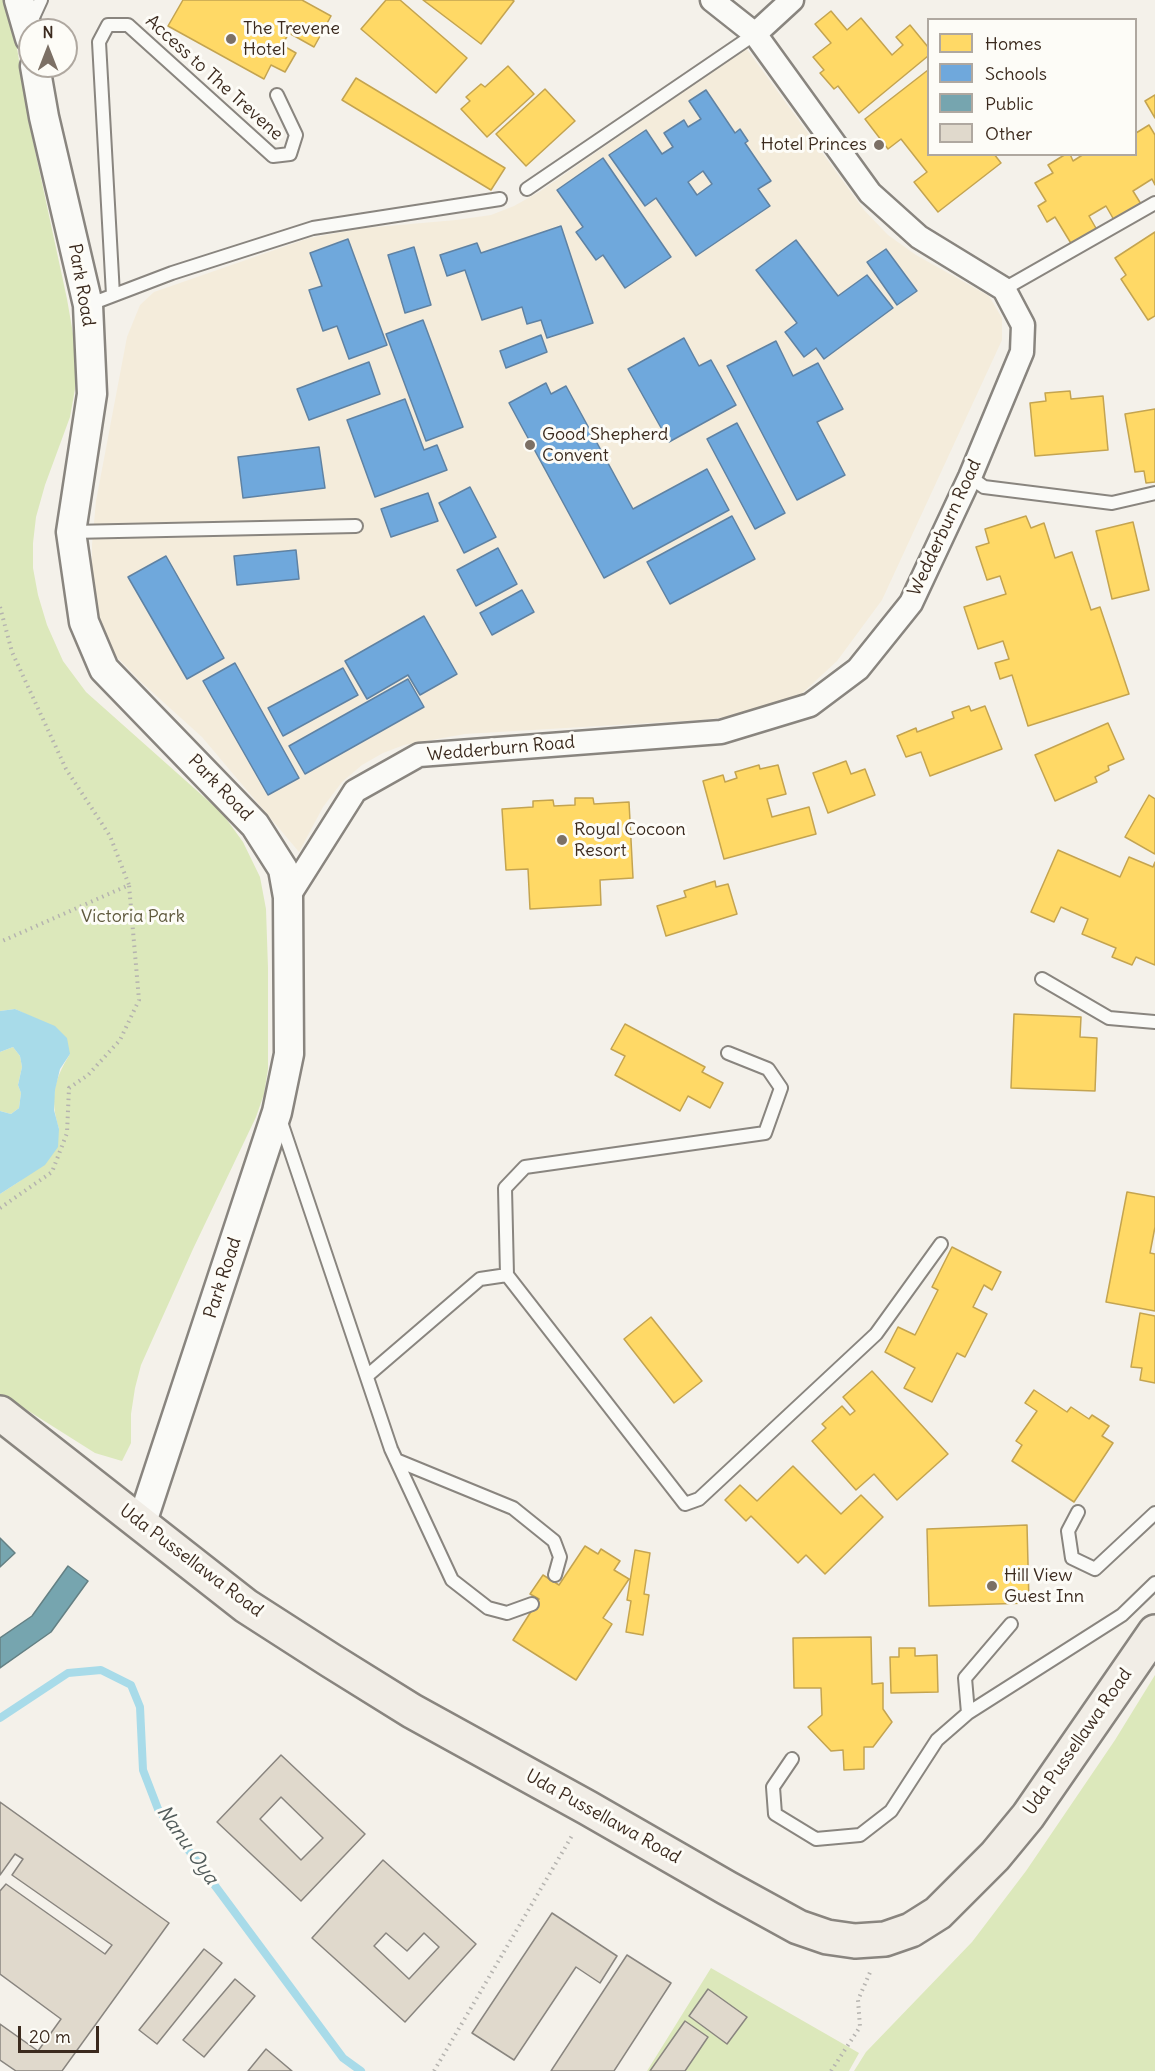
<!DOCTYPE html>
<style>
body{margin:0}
#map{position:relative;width:1155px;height:2071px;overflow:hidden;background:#f4f1ea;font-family:Delius,sans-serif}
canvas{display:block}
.legend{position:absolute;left:927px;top:18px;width:210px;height:138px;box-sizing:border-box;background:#fdfcf7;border:2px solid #afa8a0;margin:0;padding:8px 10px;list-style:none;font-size:18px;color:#3b2a1e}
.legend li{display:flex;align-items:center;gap:12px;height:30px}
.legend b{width:30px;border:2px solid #afa8a0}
.north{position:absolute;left:18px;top:18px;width:60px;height:60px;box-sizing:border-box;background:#fdfcf7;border:2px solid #afa8a0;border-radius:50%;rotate:0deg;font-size:16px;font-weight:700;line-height:24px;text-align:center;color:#3b2a1e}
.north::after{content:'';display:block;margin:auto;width:21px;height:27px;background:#7c7065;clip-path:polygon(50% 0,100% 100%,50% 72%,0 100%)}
.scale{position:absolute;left:18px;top:2026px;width:81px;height:27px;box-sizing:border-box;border:3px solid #3b2a1e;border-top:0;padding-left:8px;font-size:18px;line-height:21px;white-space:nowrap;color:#3b2a1e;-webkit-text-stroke:4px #fdfcf7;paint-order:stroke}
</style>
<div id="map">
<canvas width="1155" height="2071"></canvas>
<ul class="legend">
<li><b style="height:16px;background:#ffd966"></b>Homes</li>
<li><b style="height:16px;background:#6fa8dc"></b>Schools</li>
<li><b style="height:16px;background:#76a5af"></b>Public</li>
<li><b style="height:16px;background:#e0d9cc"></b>Other</li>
</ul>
<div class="north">N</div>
<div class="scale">20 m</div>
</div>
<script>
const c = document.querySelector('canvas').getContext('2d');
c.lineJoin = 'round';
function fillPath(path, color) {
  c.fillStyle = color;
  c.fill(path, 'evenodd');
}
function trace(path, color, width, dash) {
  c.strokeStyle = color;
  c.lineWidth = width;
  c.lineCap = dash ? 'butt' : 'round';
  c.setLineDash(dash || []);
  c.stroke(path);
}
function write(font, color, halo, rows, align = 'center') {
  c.font = font + ' Delius,sans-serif';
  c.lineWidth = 6;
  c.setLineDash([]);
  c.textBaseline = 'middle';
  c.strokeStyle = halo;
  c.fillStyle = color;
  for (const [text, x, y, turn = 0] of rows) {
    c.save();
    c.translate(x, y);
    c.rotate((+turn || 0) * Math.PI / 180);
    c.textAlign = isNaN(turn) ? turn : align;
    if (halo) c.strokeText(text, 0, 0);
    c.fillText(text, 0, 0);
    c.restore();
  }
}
fillPath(new Path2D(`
 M746,48L864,210L888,235L916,255L989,296L1002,318V340L882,600L837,661L797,698L736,716L700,720L465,734L404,745L383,753L362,765L342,782L323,807L299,852L202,737L140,681L115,655L98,622L92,590V545L96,501L127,337L140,305L154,292L309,238L365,228L456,220L491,215L514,206L539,192Z`), '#f4ecdb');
fillPath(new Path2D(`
 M0,0H9L31,132L67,299L76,351L75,389L70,417L45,485L36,517L33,543V568L38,595L47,625L63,661L86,692L222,813L243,842L260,877L266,909L268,968V1069L264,1094L256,1117L193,1249L141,1365L135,1388L131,1414V1443L122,1461L95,1453L19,1405L0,1395V1194L20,1181L59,1129C50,1099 53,1081 70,1054L34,1018L15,1009L0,1011Z
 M13,1047L20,1056L22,1067L18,1085L21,1093L19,1108L11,1114L0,1111V1052Z
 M1155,1675V2071H854L866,2052L972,1942L1026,1871L1115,1740Z
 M711,1968L859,2053L849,2071H647Z`), '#dce8bb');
fillPath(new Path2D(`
 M15,1009L55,1026L67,1038L70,1054L60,1069L55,1090L54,1110L59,1129L58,1147L45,1165L0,1194V1111L11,1114L19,1108L21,1093L18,1085L22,1067L20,1056L13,1047L0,1052V1011Z`), '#a8dbe9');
const homes = new Path2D(`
 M183,0H302L331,16L314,47L289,33L282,45L296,53L285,72L271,65L264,79L168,26Z
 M386,0H400L467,58L436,93L361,29Z
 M423,0H512L514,1L481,44Z
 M831,11L847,30L861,18L892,55L903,45L896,37L910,25L928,47V56L859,113L838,86L834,89L820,73L824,70L813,57L831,43L815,24Z
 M508,66L534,94L487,137L461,109L470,101L466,97L481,84L485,87Z
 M928,70V154H994L1001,163L938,212L914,182L927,172L901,139L888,149L865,119Z
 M356,78L505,168L491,190L342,100Z
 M545,89L575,121L526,166L496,134Z
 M1155,95V118L1145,101Z
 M1149,125L1155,135V185L1152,179L1133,191L1141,204L1114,220L1106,206L1089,216L1097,230L1072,245L1055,217L1047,222L1038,206L1046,201L1035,183L1053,173L1048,165L1066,154H1070L1073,161L1084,154H1136V133Z
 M1155,232V316L1148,320L1121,279L1126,275L1115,258Z
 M1070,391L1071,399L1103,396L1108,450L1035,456L1030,403L1046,401L1045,393Z
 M1155,409V482L1146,483L1144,471L1135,472L1125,414Z
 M1026,516L1031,528L1044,523L1055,558L1072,552L1091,610L1100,607L1129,694L1028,726L1012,675L1000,679L995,663L1009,659L1003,641L978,649L964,607L1006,594L1000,576L987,580L976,547L989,543L985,529Z
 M1133,522L1149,590L1112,599L1096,531Z
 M969,706L971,711L985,706L1002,749L930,776L921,752L906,757L897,736L916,728L917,732L954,718L952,712Z
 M1108,723L1124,759L1108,766L1109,770L1095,777L1097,782L1055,801L1035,755Z
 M846,761L851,774L865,769L875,795L828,813L813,773Z
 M759,765L760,769L778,765L786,794L767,799L772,817L809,807L816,834L724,859L703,781L723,775L725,782L737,778L735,772Z
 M1149,795L1155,799V854L1125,837Z
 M575,798H593L594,804L629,802L633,878L600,880L601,905L530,909L528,869L506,870L502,809L533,807V801L553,800L554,806L575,805Z
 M1058,850L1120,877L1129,857L1153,867L1155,862V965L1136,957L1132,965L1112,957L1116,948L1082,934L1088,919L1061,907L1054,922L1031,912Z
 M715,881L716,887L728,884L737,914L666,936L657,906L686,897L684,891Z
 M1014,1014L1081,1017L1080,1037L1097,1038L1095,1091L1011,1088Z
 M625,1024L705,1067L702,1072L723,1083L710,1108L688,1096L680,1111L615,1075L625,1056L611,1049Z
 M1127,1192L1155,1197V1227L1150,1253L1155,1254V1311L1106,1302Z
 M952,1247L1001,1272L992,1290L984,1285L973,1307L987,1314L965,1357L957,1353L932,1402L904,1388L915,1368L885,1352L898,1327L915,1335L938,1290L932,1287Z
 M1140,1313L1155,1316V1383L1140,1380L1142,1368L1131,1367Z
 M651,1317L702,1381L674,1403L624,1339Z
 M872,1371L948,1454L897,1500L874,1474L856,1490L812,1441L826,1428L822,1424L842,1406L850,1415L855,1411L843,1397Z
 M1034,1390L1067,1412L1071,1407L1089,1419L1092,1415L1109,1426L1102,1436L1113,1443L1074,1502L1012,1461L1022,1445L1016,1441L1037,1411L1025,1403Z
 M793,1466L841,1514L861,1495L883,1517L825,1574L806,1555L798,1563L751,1516L746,1521L725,1500L740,1485L757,1501Z
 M1027,1525L1029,1603L929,1606L927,1529Z
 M585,1546L598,1554L601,1549L620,1561L614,1570L629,1579L603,1618L612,1624L576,1680L513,1640L539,1599L530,1594L543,1575L559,1585Z
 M635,1550L650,1553L644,1594L649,1595L643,1635L626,1632L631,1601L627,1600Z
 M871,1637L872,1684L883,1683V1709L892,1722L873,1747H864V1769L844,1770L843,1750L831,1751L808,1727L822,1715L821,1688H794L793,1638Z
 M899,1648H915V1656L937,1655L938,1692L891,1693L890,1657H899Z`);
fillPath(homes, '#ffd966');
trace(homes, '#c4a450', 1.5);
const schools = new Path2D(`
 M706,90L735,133L740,129L748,141L745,143L771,181L758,189L770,206L696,256L656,198L645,206L609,155L646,130L662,154L673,147L664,133L684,120L688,127L701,119L689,101ZM703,171L712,184L697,195L688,182Z
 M603,158L671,257L625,288L603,255L596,260L576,232L583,227L557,190Z
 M561,226L593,323L547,338L541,320L527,324L522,307L482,320L465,270L447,276L440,255L477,243L481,253Z
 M348,239L387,345L349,359L337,326L323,331L309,290L322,286L310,253Z
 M796,240L838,296L867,275L893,308L824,359L816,348L804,357L785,332L797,323L756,270Z
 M414,247L431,305L405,313L388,255Z
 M886,249L917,291L897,305L867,262Z
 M423,320L463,427L426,441L386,334Z
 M541,335L547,352L506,368L500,351Z
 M684,338L699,366L711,360L736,405L669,442L628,369Z
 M776,341L793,376L818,363L843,409L817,422L845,475L797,500L727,366Z
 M369,362L380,394L309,420L297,389Z
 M546,383L551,394L566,386L633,509L707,469L729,510L604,578L509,403Z
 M405,399L424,450L437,445L447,470L375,497L347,420Z
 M737,423L785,513L755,529L707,439Z
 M319,447L325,488L243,498L238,457Z
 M470,487L496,537L464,553L439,503Z
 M428,493L438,521L391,537L381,509Z
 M732,516L755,559L670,604L647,562Z
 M498,548L517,584L476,606L457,570Z
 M296,550L299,579L237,585L234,556Z
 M166,556L224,658L187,679L128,577Z
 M522,590L534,612L492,635L480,613Z
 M424,616L457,674L420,695L408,675L367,699L345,661Z
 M235,663L299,778L268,795L203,681Z
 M343,668L358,695L283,736L268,708Z
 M408,679L424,707L305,774L289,746Z`);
fillPath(schools, '#6fa8dc');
trace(schools, '#5f82a3', 1.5);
const public = new Path2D(`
 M0,1538L15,1553L0,1567Z
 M68,1566L88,1581L51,1632L0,1668V1638L32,1616Z`);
fillPath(public, '#76a5af');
trace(public, '#648084', 1.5);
trace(new Path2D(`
 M0,1718L68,1673L101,1670L131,1685L140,1707L143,1770L158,1809L343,2058L361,2071`), '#a8dbe9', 8);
const building = new Path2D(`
 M281,1755L365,1834L301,1901L217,1822ZM281,1797L323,1838L301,1860L260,1819Z
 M0,1802L169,1923L62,2071H16L0,2060V2024L38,2051L61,2019L0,1974V1891L6,1884L105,1954L112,1945L12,1875L23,1859L15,1854L0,1875Z
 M383,1860L476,1944L405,2022L312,1938ZM386,1933L407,1951L424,1933L439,1947L409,1979L374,1946Z
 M552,1913L617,1956L600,1983L576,1967L514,2060L472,2033Z
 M204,1949L222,1963L157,2044L139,2030Z
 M627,1955L671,1983L614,2071H551Z
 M235,1979L255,1996L204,2057L183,2040Z
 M708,1989L747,2017L727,2044L689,2016Z
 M685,2021L708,2037L685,2071H650Z
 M266,2049L292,2071H248Z`);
fillPath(building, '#e0d9cc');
trace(building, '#89857f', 1.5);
const service = new Path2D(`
 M30,24L41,0
 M527,189L755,34
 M1004,289L1155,203
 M113,295L99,42L108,25H128L273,156L290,154L296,135L277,95
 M88,305L172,273L313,228L500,199
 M970,477L984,487L1112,503L1155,493
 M71,532L356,526
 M1042,979L1109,1018L1155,1022
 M280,1119L391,1449L452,1580L488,1608L507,1613L532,1604
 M507,1275L505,1188L525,1167L765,1133L781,1088L768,1069L728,1053
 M367,1376L480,1279L507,1275L685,1504L699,1499L876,1334L941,1244
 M396,1460L513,1508L554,1541L560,1557L555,1575
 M1078,1512L1068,1531L1072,1558L1095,1569L1155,1513
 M968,1713L965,1678L1011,1624
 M792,1759L773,1787L775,1814L816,1839L860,1835L891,1811L937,1740L968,1713L1122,1615L1155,1583`);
const minor = new Path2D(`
 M755,34L792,0
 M288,897L355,791L419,755L721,732L810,705L858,669L911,603L970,477L1022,352L1023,325L1004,289L919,237L870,193L755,34L712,0`);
const tertiary = new Path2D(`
 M19,0L30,38
 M35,66L44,117L88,305L92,394L71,532L84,622L104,669L255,825L283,869L288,897L289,1054L277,1112L141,1525`);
const primary = new Path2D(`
 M0,1413L246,1606L330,1660L412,1711L588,1808L727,1888L798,1927L827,1937L855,1941L885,1939L911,1930L938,1913L995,1856L1028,1816L1155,1632`);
trace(service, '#89857f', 16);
trace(minor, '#89857f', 27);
trace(tertiary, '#89857f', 33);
trace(primary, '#89857f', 38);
trace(new Path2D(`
 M0,607L12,652L66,769L110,836L129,885L0,942
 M0,1208L52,1172L67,1133L69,1088L88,1075L120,1040L139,1000L129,885
 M434,2071L573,1834
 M831,2071L860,2027L858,2000L871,1970`), '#b5b3af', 4, [1.5, 4.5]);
trace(service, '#fafaf7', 12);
trace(minor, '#fafaf7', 22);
trace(tertiary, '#fafaf7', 28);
trace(primary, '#f1ede6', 33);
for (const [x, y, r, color] of [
 [231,39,6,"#7c7065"],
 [879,145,6,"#7c7065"],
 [530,445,6,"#7c7065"],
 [562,840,6,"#7c7065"],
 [992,1586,6,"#7c7065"]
]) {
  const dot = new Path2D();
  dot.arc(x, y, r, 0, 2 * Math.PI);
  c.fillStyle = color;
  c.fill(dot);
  trace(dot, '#fdfcf7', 2);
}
write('18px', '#3b2a1e', '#fdfcf7', [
 ["The Trevene",243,29],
 ["Hotel",243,50],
 ["Hotel Princes",867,145,"right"],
 ["Good Shepherd",542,435],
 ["Convent",542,456],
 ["Royal Cocoon",574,830],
 ["Resort",574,851],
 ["Hill View",1004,1576],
 ["Guest Inn",1004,1597]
], 'left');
write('18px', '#3b2a1e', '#fdfcf7', [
 ["Access to The Trevene",214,78,42],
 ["Park Road",81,285,80],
 ["Wedderburn Road",945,528,-65],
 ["Wedderburn Road",501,749,-5],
 ["Park Road",220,788,46],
 ["Park Road",223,1278,-72],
 ["Uda Pussellawa Road",191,1561,37],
 ["Uda Pussellawa Road",1078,1742,-55],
 ["Uda Pussellawa Road",603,1817,29]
]);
write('18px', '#5e583c', '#fdfcf7', [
 ["Victoria Park",133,917]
]);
write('italic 20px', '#525c5b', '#fdfcf7', [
 ["Nanu Oya",187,1845,55]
]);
</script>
